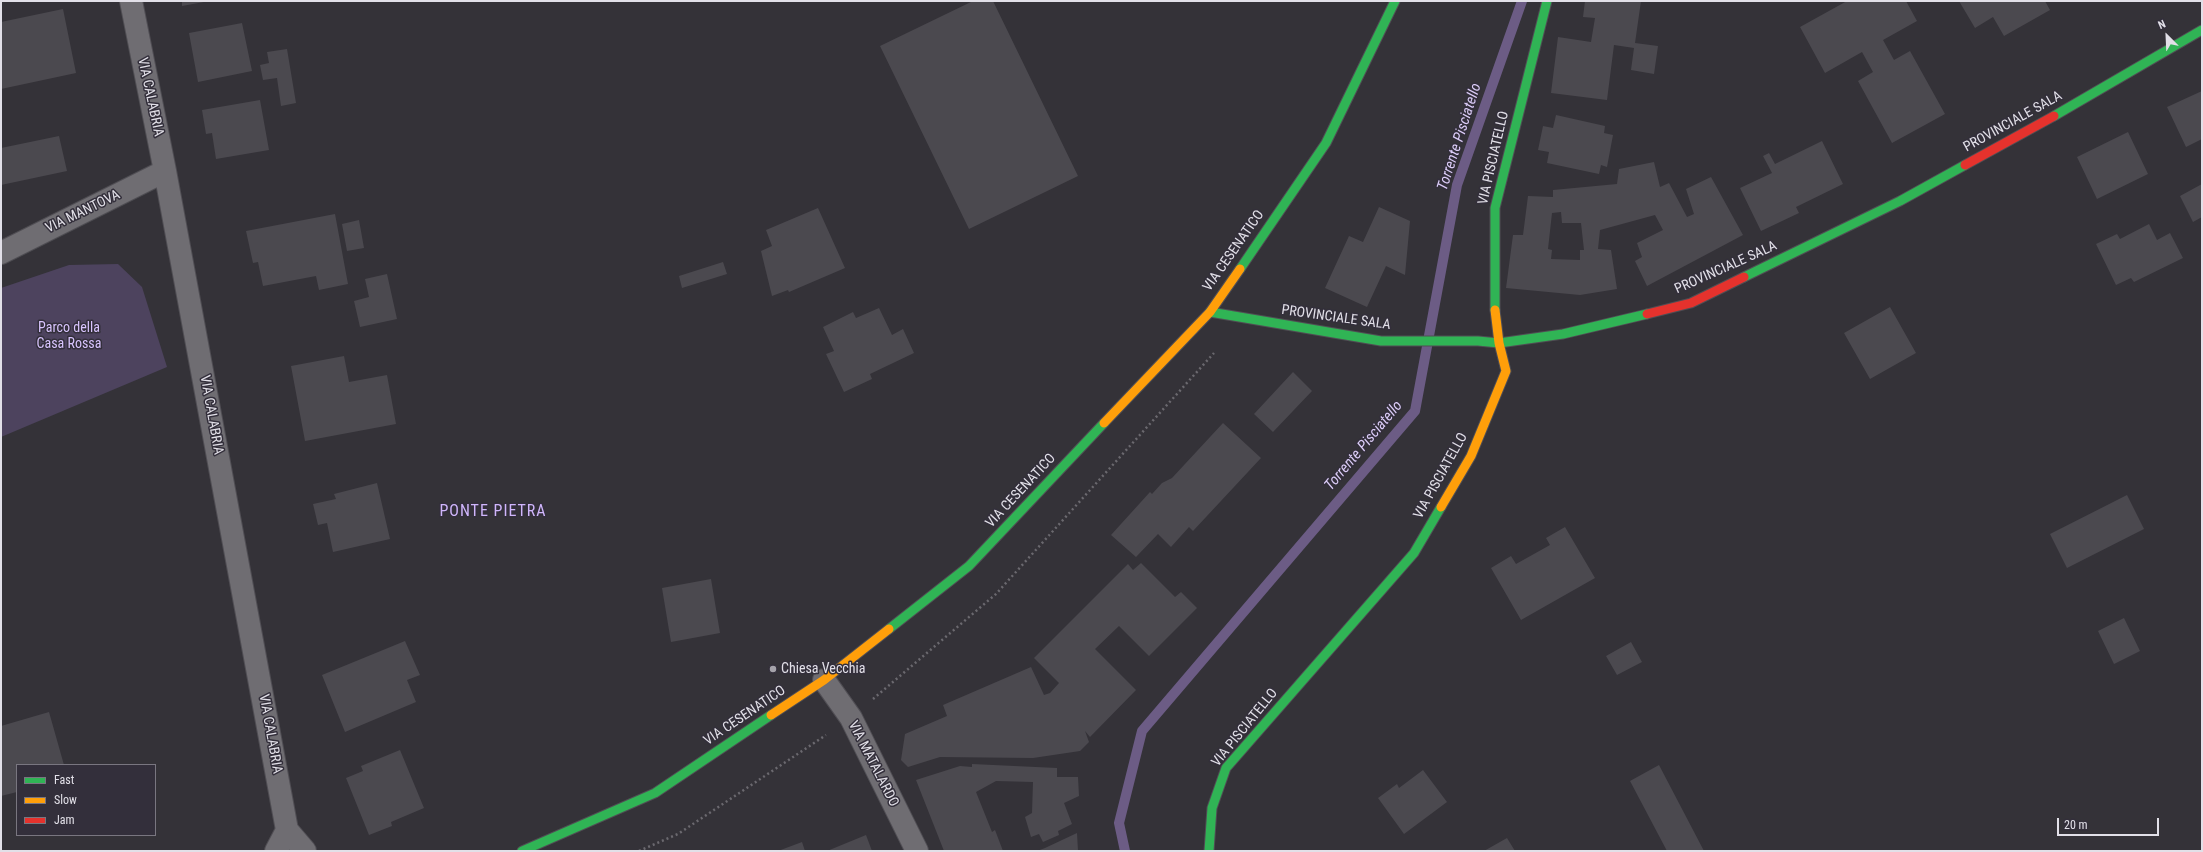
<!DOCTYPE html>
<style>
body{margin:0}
#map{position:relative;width:2203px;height:852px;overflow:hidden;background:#343238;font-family:"Roboto Condensed",sans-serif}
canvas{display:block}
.frame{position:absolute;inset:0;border:2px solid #e2e0e8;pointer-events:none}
.legend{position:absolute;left:16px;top:764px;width:140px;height:72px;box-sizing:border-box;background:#332f3b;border:1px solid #797680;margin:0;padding:5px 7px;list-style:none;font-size:12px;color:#e2e0e8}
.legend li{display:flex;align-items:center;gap:8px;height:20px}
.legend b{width:20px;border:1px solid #797680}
.north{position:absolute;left:2147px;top:16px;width:40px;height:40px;-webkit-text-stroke:3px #332f3b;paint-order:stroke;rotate:336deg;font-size:11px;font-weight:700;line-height:16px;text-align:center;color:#e2e0e8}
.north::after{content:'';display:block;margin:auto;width:14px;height:18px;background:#e2e0e8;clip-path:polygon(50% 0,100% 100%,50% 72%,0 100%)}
.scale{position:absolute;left:2057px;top:818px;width:102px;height:18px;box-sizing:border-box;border:2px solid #e2e0e8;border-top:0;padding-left:5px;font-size:12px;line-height:14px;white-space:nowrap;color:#e2e0e8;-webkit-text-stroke:3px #332f3b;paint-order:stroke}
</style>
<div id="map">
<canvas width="2203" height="852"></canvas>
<div class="frame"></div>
<ul class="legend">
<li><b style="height:5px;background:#30b455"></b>Fast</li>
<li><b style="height:5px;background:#ff9f0a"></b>Slow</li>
<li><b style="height:5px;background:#e5322d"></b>Jam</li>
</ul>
<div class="north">N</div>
<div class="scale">20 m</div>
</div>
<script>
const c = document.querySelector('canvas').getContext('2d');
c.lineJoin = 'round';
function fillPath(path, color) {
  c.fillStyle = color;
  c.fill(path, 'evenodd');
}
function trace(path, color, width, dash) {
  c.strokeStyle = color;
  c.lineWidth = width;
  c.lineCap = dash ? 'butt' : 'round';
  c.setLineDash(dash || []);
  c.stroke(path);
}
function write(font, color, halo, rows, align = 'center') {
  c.font = font + ' "Roboto Condensed",sans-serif';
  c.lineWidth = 3;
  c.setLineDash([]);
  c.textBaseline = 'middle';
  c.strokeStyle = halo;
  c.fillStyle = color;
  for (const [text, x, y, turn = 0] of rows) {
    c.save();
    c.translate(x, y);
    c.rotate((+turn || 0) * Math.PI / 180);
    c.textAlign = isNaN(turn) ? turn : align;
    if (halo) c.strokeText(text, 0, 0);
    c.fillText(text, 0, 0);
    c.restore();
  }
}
fillPath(new Path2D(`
 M118,264L142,287L167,367L1,437V288L69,265Z`), '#4d435e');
trace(new Path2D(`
 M1125,851L1119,823L1142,731L1415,411L1457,185L1522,1`), '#6c5c85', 10);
fillPath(new Path2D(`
 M182,1H204V2L182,6Z
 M973,1H993L1078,176L969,229L880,46Z
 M1585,1H1641L1635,43L1658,46L1654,74L1631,70L1634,48L1614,45L1607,100L1551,93L1558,37L1591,42L1595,18L1583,17Z
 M1847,1H1906L1917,21L1883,40L1894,60L1910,51L1945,114L1892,143L1858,81L1873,72L1862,52L1825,73L1800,27Z
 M1959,1H2045L2050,10L2004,36L1993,17L1975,28Z
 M63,9L76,73L1,89V22Z
 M242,23L252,71L198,82L189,33Z
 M287,49L296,103L281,106L277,78L263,80L260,65L269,63L267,52Z
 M2202,91V139L2186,147L2167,107Z
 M260,100L269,150L216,159L212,133L206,134L202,110Z
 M1556,115L1605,126L1604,133L1613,135L1607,167L1601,165L1599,174L1547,163L1549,152L1538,150L1543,126L1553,128Z
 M2128,132L2148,174L2097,199L2077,157Z
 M59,136L67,171L1,185V148Z
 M1822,141L1843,184L1796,207L1799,213L1761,231L1740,188L1772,173L1763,156L1769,153L1775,164Z
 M1654,162L1660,187L1669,183L1687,217L1694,214L1686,189L1711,177L1743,235L1647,286L1635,261L1642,257L1637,243L1663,230L1655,215L1600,230L1598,249L1611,250L1617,289L1580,295L1506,288L1513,235H1523L1528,196L1553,197V190L1617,184L1619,169ZM1561,212L1562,223H1581L1584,250H1580V260L1551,259L1552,250L1548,249L1552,213Z
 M2202,184V217L2193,222L2180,196Z
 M1379,207L1410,221L1405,275L1386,266L1367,307L1325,288L1349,236L1363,242Z
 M818,208L845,268L789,292L788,290L772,296L761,251L772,246L766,230Z
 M335,214L348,284L319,290L316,276L263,286L258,262L253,263L246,231Z
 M359,220L364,248L347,251L342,224Z
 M2149,224L2157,240L2170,233L2183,258L2134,282L2131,278L2116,285L2096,244L2117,234L2120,239Z
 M723,262L727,274L682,288L679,276Z
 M387,274L397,319L360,327L354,301L369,297L365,279Z
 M1890,307L1916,353L1870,379L1844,333Z
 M879,308L892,335L903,329L914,353L870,374L872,379L844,392L826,354L834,351L823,327L853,312L856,318Z
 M344,356L349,382L387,375L396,424L305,441L291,366Z
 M1293,372L1312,391L1273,432L1254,414Z
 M1223,423L1261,458L1193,531L1189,527L1171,547L1158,534L1136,557L1111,535L1150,492L1152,494L1162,483L1172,478Z
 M377,483L390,539L333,552L327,523L318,525L313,504L336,499L334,494Z
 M2127,495L2144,529L2067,568L2050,534Z
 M1565,527L1595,578L1521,620L1491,568L1511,556L1516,564L1550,545L1546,538Z
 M1141,563L1175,597L1181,592L1197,608L1149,656L1119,626L1095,649L1136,690L1090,737L1085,731L1089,742L1080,751L1033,758L940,757L908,767L901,760L905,734L947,716L943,705L1031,667L1044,695L1050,693L1059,683L1034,658L1128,564L1133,570Z
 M711,579L720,633L671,642L662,588Z
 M2124,618L2140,651L2114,664L2098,631Z
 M405,641L420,675L407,680L416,702L345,732L322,675Z
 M1631,642L1642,662L1617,675L1606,656Z
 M49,712L64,765H17V792L1,796V726Z
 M400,750L424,808L391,822L392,826L369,835L346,778L363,771L361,766Z
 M972,764L1057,768V777H1078L1079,796L1064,803L1072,824L1058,831L1059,835L1043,842L1039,834L1031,837L1025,817L1032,813L1033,782L996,781L976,792L992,832L995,830L1003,851H944L916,780L960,766L972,767Z
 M1659,765L1704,851H1667L1630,781Z
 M1423,770L1447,802L1404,834L1378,798L1397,784L1399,788Z
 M1077,833L1078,851H1037L1045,848Z
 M866,835L872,851H827Z
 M1507,838L1515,851H1484Z
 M802,842L805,851H778Z`), '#4b494f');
const street = new Path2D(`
 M131,1L165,171L287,830L305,851
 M1,253L165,171
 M824,680L851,718L917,851
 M276,851L287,830`);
const fast = new Path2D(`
 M2054,116L2202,30
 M1240,269L1326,143L1395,1
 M1744,277L1900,201L1965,165
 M1495,310V208L1547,1
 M1210,312L1381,341H1478L1499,343L1563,334L1647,314
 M889,629L969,566L1104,423
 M522,851L655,793L771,715
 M1209,851L1212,808L1226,768L1414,553L1441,507`);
const slow = new Path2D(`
 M1104,423L1210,312L1240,269
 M1441,507L1471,456L1506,371L1499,343L1495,310
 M771,715L824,680L889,629`);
const jam = new Path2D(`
 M1965,165L2054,116
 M1647,314L1691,303L1744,277`);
trace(street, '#504e54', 24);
trace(fast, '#504e54', 11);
trace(slow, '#504e54', 11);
trace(jam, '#504e54', 11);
trace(new Path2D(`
 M873,699L996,594L1214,353
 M639,851L678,834L826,735`), '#6b696f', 2.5, [2, 3]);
trace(street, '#6f6d72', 22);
trace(fast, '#30b455', 9);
trace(slow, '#ff9f0a', 9);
trace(jam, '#e5322d', 9);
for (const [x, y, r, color] of [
 [773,669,4,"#a5a3aa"]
]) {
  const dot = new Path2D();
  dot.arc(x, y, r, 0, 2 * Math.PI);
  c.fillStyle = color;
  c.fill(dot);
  trace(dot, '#332f3b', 1.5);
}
write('14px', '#e2e0e8', '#332f3b', [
 ["VIA CALABRIA",150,97,78],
 ["PROVINCIALE SALA",2013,122,-29],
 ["VIA PISCIATELLO",1494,158,-77],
 ["VIA MANTOVA",83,212,-26],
 ["VIA CESENATICO",1234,251,-55],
 ["PROVINCIALE SALA",1726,268,-24],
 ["PROVINCIALE SALA",1336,318,8],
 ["VIA CALABRIA",211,415,80],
 ["VIA PISCIATELLO",1441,476,-61],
 ["VIA CESENATICO",1021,491,-47],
 ["VIA CESENATICO",745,716,-34],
 ["VIA PISCIATELLO",1245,728,-51],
 ["VIA CALABRIA",270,734,80],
 ["VIA MATALARDO",873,764,63]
]);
write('14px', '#d8c4fd', '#332f3b', [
 ["Parco della",69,328],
 ["Casa Rossa",69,344]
]);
write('14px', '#e2e0e8', '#332f3b', [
 ["Chiesa Vecchia",781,669]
], 'left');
write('italic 15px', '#dccdf8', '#332f3b', [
 ["Torrente Pisciatello",1460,137,-72],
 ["Torrente Pisciatello",1364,446,-50]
]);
c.letterSpacing = '1px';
write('16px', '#d0b6fc', '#332f3b', [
 ["PONTE PIETRA",493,512]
]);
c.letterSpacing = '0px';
</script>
